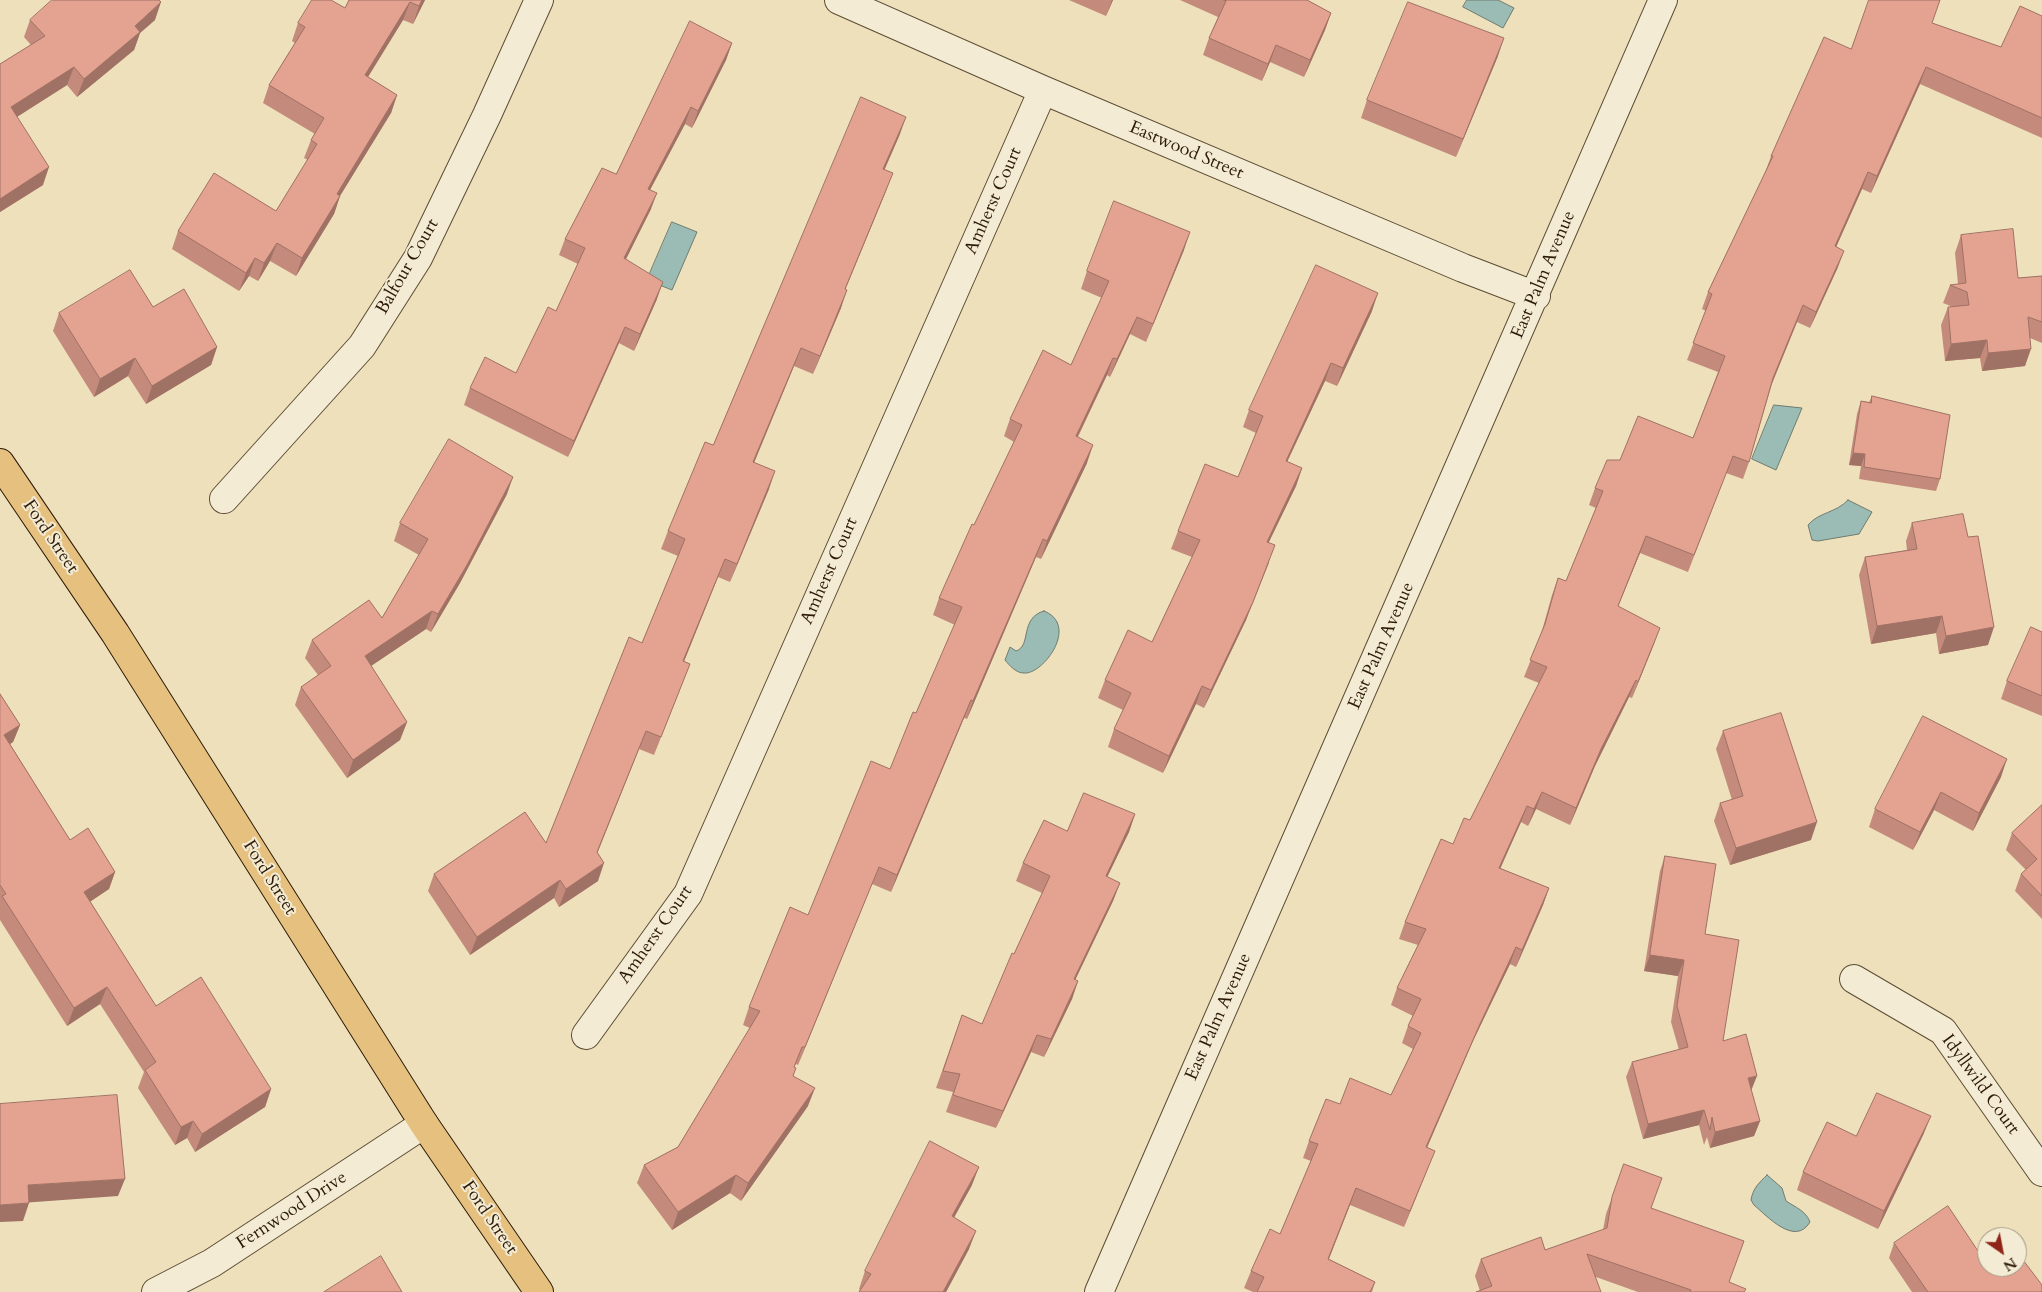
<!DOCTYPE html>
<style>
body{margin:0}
#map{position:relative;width:2042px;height:1292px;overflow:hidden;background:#ede0bb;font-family:Cardo,serif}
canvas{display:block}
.north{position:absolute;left:1977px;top:1227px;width:50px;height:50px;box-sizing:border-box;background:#f3ebd3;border:1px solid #a39781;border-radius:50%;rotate:147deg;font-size:14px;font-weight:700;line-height:20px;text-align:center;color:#2c1a07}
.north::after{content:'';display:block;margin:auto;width:18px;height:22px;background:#8f2418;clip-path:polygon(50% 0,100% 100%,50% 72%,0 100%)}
</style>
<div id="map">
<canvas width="2042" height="1292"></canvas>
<div class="north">N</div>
</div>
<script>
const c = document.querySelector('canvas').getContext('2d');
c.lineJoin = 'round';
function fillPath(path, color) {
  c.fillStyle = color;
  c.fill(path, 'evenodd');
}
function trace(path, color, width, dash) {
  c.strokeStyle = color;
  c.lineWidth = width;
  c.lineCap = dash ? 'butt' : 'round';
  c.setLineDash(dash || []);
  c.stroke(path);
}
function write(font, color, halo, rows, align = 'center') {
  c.font = font + ' Cardo,serif';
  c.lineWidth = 4;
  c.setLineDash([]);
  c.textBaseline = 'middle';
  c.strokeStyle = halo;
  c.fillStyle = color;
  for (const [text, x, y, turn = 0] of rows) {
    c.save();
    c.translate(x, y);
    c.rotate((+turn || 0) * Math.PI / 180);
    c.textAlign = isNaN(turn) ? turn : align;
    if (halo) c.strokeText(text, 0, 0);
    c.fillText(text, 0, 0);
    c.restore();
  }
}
const water = new Path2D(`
 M1467,0H1498L1514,8L1503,28L1463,7Z
 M672,222L697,232L672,290L647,280Z
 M1774,405L1802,408L1776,470L1752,459Z
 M1848,500L1872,512L1859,534L1818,541L1812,540L1808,525C1819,512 1836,513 1848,500Z
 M1044,611C1080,625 1043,675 1024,673C1016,673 1010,666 1005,660L1010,647L1016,651C1032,646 1019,618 1044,611Z
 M1767,1175L1782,1188L1786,1201C1795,1207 1806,1211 1810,1222C1795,1247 1767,1216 1754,1205L1751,1200C1753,1188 1759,1183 1767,1175Z`);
fillPath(water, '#9abcb5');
trace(water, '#6e7b6f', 1);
const minor = new Path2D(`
 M839,0L1043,90L1463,268L1536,296
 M224,499L362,346L418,258L487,115L539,0
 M1854,979L1943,1031L2042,1172
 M586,1035L688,894L1043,90
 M156,1292L212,1263L424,1124
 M1099,1292L1663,0`);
const major = new Path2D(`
 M0,463L115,633L424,1124L539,1292`);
trace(minor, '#5c4c34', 30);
trace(major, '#2c1a07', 30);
trace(minor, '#f3ebd3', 28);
trace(major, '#e6c07e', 28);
fillPath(new Path2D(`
 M349,0H425L413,24L403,20L368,77L397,95L391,113L340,196L334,214L296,276L270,261L258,281L249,276L239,291L172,249L178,231L276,211L308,160L304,158L311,140L315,134L263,103L269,85L295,43L292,41L298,23L345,8Z
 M1069,0H1113L1106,16Z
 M1180,0H1307L1331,13L1325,30L1304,77L1270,62L1262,81L1203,55L1209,38L1218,17Z
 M2042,16V138L1920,84L1871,193L1862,189L1836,247L1838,267L1810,328L1797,322L1772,384L1749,462L1743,479L1726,473L1688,572L1640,553L1618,607L1654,644L1632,698L1629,697L1595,766L1570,825L1536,809L1528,826L1521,822L1500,868L1549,888L1543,905L1516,967L1510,964L1473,1041L1427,1147L1428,1168L1404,1227L1350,1205L1329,1259L1375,1282L1372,1292H1253L1244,1288L1251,1271L1280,1234L1311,1161L1303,1158L1309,1141L1340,1104L1391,1095L1413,1049L1402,1043L1408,1026L1413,1016L1391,1005L1397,988L1418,945L1399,939L1405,922L1453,844L1470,820L1539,683L1524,677L1541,634L1552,595L1558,578L1566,581L1596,508L1589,505L1595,488L1620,460L1693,438L1718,372L1687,360L1706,311L1702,309L1708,292L1765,173L1771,156L1851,49L1932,23L2001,47Z
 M30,20H155L140,33L134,50L77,97L67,85L17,117L43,185L0,212V64L31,45L24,37Z
 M732,43L726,60L692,128L685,124L650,190L651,209L626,259L657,299L634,351L619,343L568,457L464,405L470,388L516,373L556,311L578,264L559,255L565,239L616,174Z
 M1498,56L1456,157L1361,118L1367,100Z
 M900,134L884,170L886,191L845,290L841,308L813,374L794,366L754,462L769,489L730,582L718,577L684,661L690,664L654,755L639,749L597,852L598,881L559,907L554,898L470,955L428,891L434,874L546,843L642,643L678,556L661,549L668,531L713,445Z
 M1961,235L2018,278L2042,276V343L2030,338L2025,366L1982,371L1980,358L1945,361L1941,325L1948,307H1953L1943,303L1950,285L1958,284L1955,253Z
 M1184,250L1146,342L1130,334L1110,377L1107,375L1078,437L1087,463L1041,559L1036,557L967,719L964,718L891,892L872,884L798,1065L796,1064L794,1067L793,1076L808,1106L741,1201L730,1193L672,1230L637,1183L644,1165L678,1147L750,1028L743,1025L749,1007L808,915L890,769L916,713L955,625L933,615L939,598L1014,442L1004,436L1010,419L1071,365L1102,298L1081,289L1087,271Z
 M153,307L217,347L211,365L146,404L128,376L94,397L53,331L59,313Z
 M1372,311L1337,386L1325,381L1287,462L1302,468L1296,486L1269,542V563L1246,620L1204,708L1196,704L1163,773L1108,747L1114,729L1123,710L1098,698L1105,680L1152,642L1192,557L1171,549L1178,531L1238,477L1256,433L1243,427L1249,410Z
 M1872,396L1940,479L1936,491L1859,479L1861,466L1849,465L1857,414L1861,401L1869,402Z
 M507,494L460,583L431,632L426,629L371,666L407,722L400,740L347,778L295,705L301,687L318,675L305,658L312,640L382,618L419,555L394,541L400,523Z
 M1912,523L1968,537L1988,645L1939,654L1936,633L1871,644L1859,575L1865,557L1907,550L1906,541Z
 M2042,632V716L2001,699L2007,681Z
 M0,694L20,725L13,742L10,744L70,840L115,872L109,889L90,901L156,1006L271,1089L265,1107L195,1152L187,1138L175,1145L138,1088L144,1072L100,1004L67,1026L0,920Z
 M1723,731L1811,840L1730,865L1714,821L1720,803L1732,800L1716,749Z
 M2001,777L1973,831L1934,810L1913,850L1869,827L1875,809Z
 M2042,805V919L2015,891L2021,874L2026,870L2006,850L2012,833Z
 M1135,814L1129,832L1107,877L1120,883L1113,901L1075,980L1078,981L1072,999L1044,1057L1031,1052L996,1128L946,1112L953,1092L936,1088L962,1015L982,1024L1042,893L1016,881L1023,863L1067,831Z
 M1665,856L1705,934L1723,1041L1751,1091L1760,1121L1754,1136L1710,1148L1707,1137L1704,1145L1699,1125L1643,1139L1626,1077L1632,1062L1679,1050L1671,1022L1678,976L1644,971L1660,871Z
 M1924,1133L1878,1229L1797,1190L1803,1172L1856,1136Z
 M1624,1164L1651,1208L1729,1282L1744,1292H1638L1596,1277L1480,1291L1475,1276L1481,1259L1545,1250L1603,1230L1606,1214Z
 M972,1185L954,1217L969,1249L946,1292H859L860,1290L859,1289L865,1271Z
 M1894,1243L1987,1267L2042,1292H1912L1889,1258Z`), '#c48b7c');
fillPath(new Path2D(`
 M422,0H425L413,24L419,6Z
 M1112,0H1113L1106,16Z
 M161,2L155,20L140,33L134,50L77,97L84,79L135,26Z
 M410,2L403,20L358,93L365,75Z
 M1331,13L1325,30L1304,77L1310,60Z
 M1504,38L1498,56L1456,157L1463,139Z
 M732,43L726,60L692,128L698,111Z
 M1276,45L1270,62L1262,81L1268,64Z
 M74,67L67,85L4,125L11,107Z
 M1926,67L1920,84L1871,193L1877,176Z
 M397,95L391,113L330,212L337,194Z
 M691,107L685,124L642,205L648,189Z
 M906,117L900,134L877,187L883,169Z
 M49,167L43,185L0,212V199Z
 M1868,172L1862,189L1829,263L1835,246Z
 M893,173L886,191L838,307L845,289Z
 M657,193L651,209L618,275L624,258Z
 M340,196L334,214L296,276L302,258Z
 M1190,232L1184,250L1146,342L1153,324Z
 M277,243L270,261L258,281L264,263Z
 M1844,251L1838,267L1810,328L1816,312Z
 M255,258L249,276L239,291L246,273Z
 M663,282L657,299L634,351L640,334Z
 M847,290L841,308L813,374L820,356Z
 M1378,293L1372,311L1337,386L1343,368Z
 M1803,305L1797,322L1767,395L1773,378Z
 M1137,317L1130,334L1110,377L1117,359Z
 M625,327L619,343L568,457L574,441Z
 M1987,340L1980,358L1945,361L1951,344Z
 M217,347L211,365L146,404L152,386Z
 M801,348L794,366L747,480L753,462Z
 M2031,349L2025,366L1982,371L1988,353Z
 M135,358L128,376L94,397L100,379Z
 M1113,358L1107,375L1069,454L1076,436Z
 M1331,363L1325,381L1279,479L1286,461Z
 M1093,445L1087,463L1041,559L1047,541Z
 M1853,453L1865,454L1861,466L1849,465Z
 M1302,468L1296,486L1260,560L1267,542Z
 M775,471L769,489L730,582L737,564Z
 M513,477L507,494L460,583L431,632L438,614Z
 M1646,536L1640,553L1611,623L1618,606Z
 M1043,539L1036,557L967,719L973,701Z
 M1275,545L1246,620L1204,708L1211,690Z
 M725,559L718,577L677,679L683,661Z
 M432,611L426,629L359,674L365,656Z
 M1942,616L1936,633L1871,644L1877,626Z
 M1994,627L1988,645L1939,654L1946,636Z
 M1660,628L1654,644L1632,698L1638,682Z
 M1636,680L1629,697L1595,766L1570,825L1576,808L1601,749Z
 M1202,686L1196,704L1163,773L1169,756Z
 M971,700L964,718L891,892L897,875Z
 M407,722L400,740L347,778L353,760Z
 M20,725L13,742L0,751L4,735Z
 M646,731L639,749L591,869L597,852Z
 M2007,759L2001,777L1973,831L1979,813Z
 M1542,792L1536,809L1528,826L1534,809Z
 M1941,792L1934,810L1913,850L1920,832Z
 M1527,806L1521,822L1493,885L1499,868Z
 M1135,814L1129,832L1099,894L1106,876Z
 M1817,822L1811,840L1730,865L1736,848Z
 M604,863L598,881L559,907L566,889Z
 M879,867L872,884L798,1065L805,1047Z
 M115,872L109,889L78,910L84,892Z
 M560,880L554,898L470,955L477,937Z
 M1120,883L1113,901L1067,997L1074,979Z
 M1549,888L1543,905L1516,967L1522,950Z
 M1516,947L1510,964L1473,1041L1420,1164L1426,1147L1480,1024Z
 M1650,955L1684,960L1678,976L1644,971Z
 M1078,981L1072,999L1044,1057L1051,1039Z
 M107,987L100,1004L67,1026L74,1008Z
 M1037,1035L1031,1052L996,1128L1003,1111Z
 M1757,1076L1751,1091L1748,1078Z
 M815,1088L808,1106L741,1201L748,1183Z
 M271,1089L265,1107L195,1152L202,1134Z
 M1704,1110L1699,1125L1643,1139L1648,1124Z
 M1931,1116L1924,1133L1878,1229L1884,1211Z
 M193,1121L187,1138L175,1145L181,1127Z
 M1760,1121L1754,1136L1710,1148L1715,1132Z
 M1435,1151L1428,1168L1404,1227L1410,1211Z
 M979,1167L972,1185L945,1234L952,1216Z
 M736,1175L730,1193L672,1230L678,1212Z
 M125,1179L118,1196L21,1203L28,1185Z
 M1356,1188L1350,1205L1322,1276L1328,1259Z
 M29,1203L23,1221L0,1222V1205Z
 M976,1231L969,1249L946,1292H943Z`), '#a07165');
const building = new Path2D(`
 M52,0H159L161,2L135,26L140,32L84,79L74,67L11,107L49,167L0,199V64L45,36L30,20Z
 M312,0H331L345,8L349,0H422L419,6L410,2L365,75L397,95L337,194L340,196L302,258L277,243L264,263L255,258L246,273L178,231L214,173L276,211L317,144L311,140L324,118L269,85L305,27L298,23Z
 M1224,0H1307L1331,13L1310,60L1276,45L1268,64L1209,38L1226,1Z
 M1869,0H1940L1932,23L2001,47L2020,6L2042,16V118L1926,67L1877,176L1868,172L1835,246L1844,251L1816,312L1803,305L1773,378L1749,462L1733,456L1694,555L1646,536L1618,606L1660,628L1638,682L1636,680L1601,749L1576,808L1542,792L1534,809L1527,806L1499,868L1549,888L1522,950L1516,947L1480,1024L1426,1147L1435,1151L1410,1211L1356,1188L1328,1259L1375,1282L1370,1292H1257L1264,1277L1251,1271L1270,1229L1280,1234L1318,1144L1309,1141L1326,1099L1340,1104L1350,1078L1391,1095L1421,1033L1408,1026L1421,999L1397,988L1426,929L1405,922L1441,839L1453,844L1464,818L1470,820L1547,667L1530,660L1545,624L1558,578L1566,581L1603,491L1595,488L1607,460H1620L1638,416L1693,438L1725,356L1693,343L1712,294L1708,292L1773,156H1771L1824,37L1851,49Z
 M1408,2L1504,38L1463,139L1367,100Z
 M690,21L732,43L698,111L691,107L648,189L657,193L624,258L663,282L640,334L625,327L574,441L470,388L485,357L516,373L548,307L556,311L585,248L565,239L602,168L616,174Z
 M861,97L906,117L883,169L893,173L845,289L847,290L820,356L801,348L753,462L775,471L737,564L725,559L683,661L690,664L661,737L646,731L597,852L604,863L566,889L560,880L477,937L434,874L525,812L546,843L629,637L642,643L685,539L668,531L705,442L713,445Z
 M1114,201L1190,232L1153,324L1137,317L1117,359L1113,358L1076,436L1093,445L1047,541L1043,539L973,701L971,700L897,875L879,867L805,1047H802L794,1067L796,1068L793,1076L815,1088L748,1183L736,1175L678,1212L644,1165L678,1147L760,1011L749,1007L790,907L808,915L871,761L890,769L913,712L916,713L962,607L939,598L972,524L974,525L1022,425L1010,419L1043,350L1071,365L1109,281L1087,271Z
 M2013,229L2018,278L2042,276V322L2028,317L2031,349L1988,353L1987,340L1951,344L1948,307L1969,305L1967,292L1950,285L1966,283L1961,235Z
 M1316,265L1378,293L1343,368L1331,363L1286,461L1302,468L1267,542L1275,545L1253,602L1211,690L1202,686L1169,756L1114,729L1131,693L1105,680L1128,630L1152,642L1200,540L1178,531L1205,464L1238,477L1263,416L1249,410Z
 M130,270L153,307L184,289L217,347L152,386L135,358L100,379L59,313Z
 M1872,396L1950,415L1940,479L1864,467L1865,454L1853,453L1861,401L1871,403Z
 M449,439L513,477L467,565L438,614L432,611L365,656L407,722L353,760L301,687L331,666L312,640L369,600L382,618L428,539L400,523Z
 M1963,514L1968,537L1978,536L1994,627L1946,636L1942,616L1877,626L1865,557L1917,549L1912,523Z
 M2031,627L2042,632V696L2007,681Z
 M0,694L20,725L4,735L70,840L88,828L115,872L84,892L156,1006L201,977L271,1089L202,1134L193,1121L181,1127L145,1070L156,1062L107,987L74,1008L2,896L6,894L0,885Z
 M1781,713L1817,822L1736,848L1720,803L1743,796L1723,731Z
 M1923,716L2007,759L1979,813L1941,792L1920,832L1875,809Z
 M1084,793L1135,814L1106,876L1120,883L1074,979L1078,981L1051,1039L1037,1035L1003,1111L953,1095L960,1074L943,1071L962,1015L982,1024L1012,953L1014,954L1050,876L1023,863L1044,820L1067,831Z
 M2042,805V896L2021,874L2037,859L2012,833Z
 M1665,856L1716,864L1705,934L1739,940L1723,1041L1746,1034L1757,1076L1748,1078L1760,1121L1715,1132L1712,1117L1710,1130L1704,1110L1648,1124L1632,1062L1688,1047L1677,1006L1684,960L1650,955Z
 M1877,1093L1931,1116L1884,1211L1803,1172L1827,1122L1856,1136Z
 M117,1095L125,1179L28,1185L29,1203L0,1205V1104Z
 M930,1141L979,1167L952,1216L976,1231L943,1292H859L871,1274L865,1271Z
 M1624,1164L1662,1178L1651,1208L1744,1241L1729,1282L1746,1289L1744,1292H1690L1691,1290L1587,1254L1601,1292H1476L1492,1286L1481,1259L1541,1237L1545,1250L1607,1228L1612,1197Z
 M1948,1206L1982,1257L1985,1255L1987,1258V1267H2017V1252L2042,1285V1292H1928L1894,1243Z
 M381,1256L402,1292H324Z`);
fillPath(building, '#e4a290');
trace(building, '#a07165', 1);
write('18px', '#2c1a07', '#f3ebd3', [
 ["Eastwood Street",1186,151,23],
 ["Amherst Court",994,201,-66],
 ["Balfour Court",408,267,-60],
 ["East Palm Avenue",1544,275,-67],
 ["Ford Street",50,537,56],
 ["Amherst Court",830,571,-66],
 ["East Palm Avenue",1382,646,-66],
 ["Ford Street",269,878,58],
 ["Amherst Court",656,935,-55],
 ["East Palm Avenue",1219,1017,-66],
 ["Idyllwild Court",1980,1085,54],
 ["Fernwood Drive",292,1211,-33],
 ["Ford Street",489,1218,56]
]);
</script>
